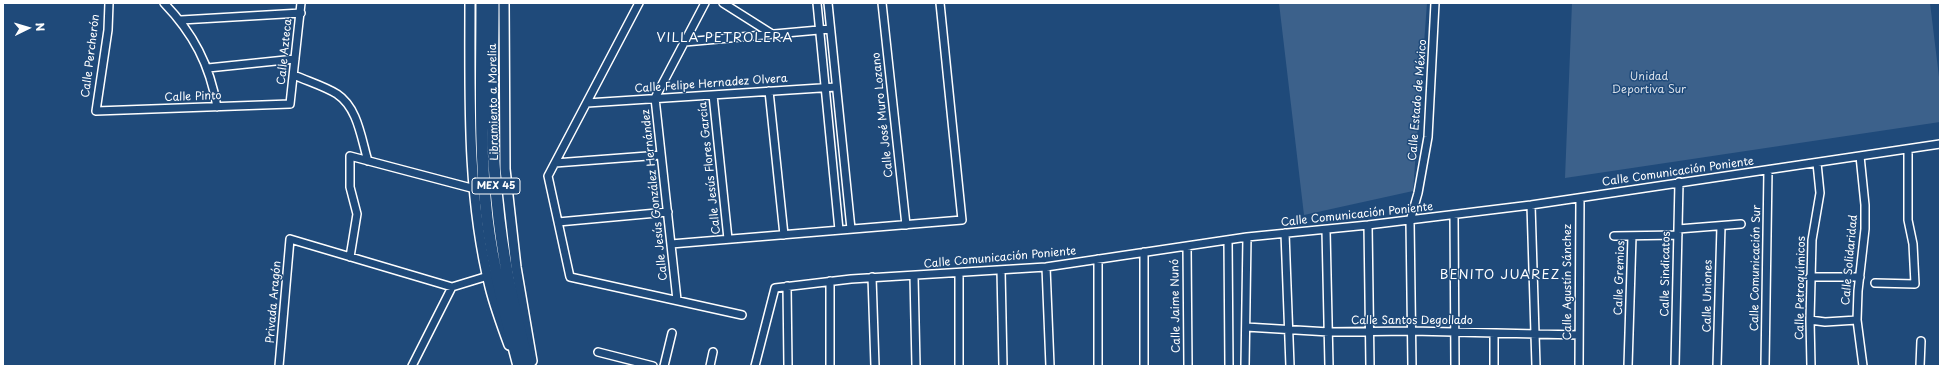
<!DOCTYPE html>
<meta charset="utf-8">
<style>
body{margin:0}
#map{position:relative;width:1943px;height:369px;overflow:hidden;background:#1f4a7a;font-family:"Playpen Sans",sans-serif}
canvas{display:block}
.frame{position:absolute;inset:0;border:4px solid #fff;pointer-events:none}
.north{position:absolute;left:8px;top:8px;width:40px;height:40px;-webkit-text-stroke:3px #1f4a7a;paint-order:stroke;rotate:85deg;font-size:11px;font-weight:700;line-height:16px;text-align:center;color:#fff}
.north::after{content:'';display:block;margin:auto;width:14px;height:18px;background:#fff;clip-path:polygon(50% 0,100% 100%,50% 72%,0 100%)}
</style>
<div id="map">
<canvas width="1943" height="369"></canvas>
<div class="frame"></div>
<div class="north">N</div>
</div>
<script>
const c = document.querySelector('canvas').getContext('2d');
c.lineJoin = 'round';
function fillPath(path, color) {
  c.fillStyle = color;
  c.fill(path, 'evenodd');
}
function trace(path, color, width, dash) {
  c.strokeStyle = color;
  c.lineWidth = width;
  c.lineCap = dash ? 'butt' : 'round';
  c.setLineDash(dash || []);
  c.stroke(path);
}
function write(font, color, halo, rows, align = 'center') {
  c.font = font + ' "Playpen Sans",sans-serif';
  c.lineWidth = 3;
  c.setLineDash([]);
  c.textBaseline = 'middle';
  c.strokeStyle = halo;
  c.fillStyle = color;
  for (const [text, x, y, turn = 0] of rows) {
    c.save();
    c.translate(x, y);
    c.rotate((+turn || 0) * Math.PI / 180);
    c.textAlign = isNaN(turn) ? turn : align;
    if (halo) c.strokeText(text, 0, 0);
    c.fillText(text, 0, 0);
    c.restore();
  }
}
fillPath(new Path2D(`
 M1279,3H1427L1413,191L1304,215Z
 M1572,3H1930L1940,85V122L1565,178Z`), '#3c618b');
const minor = new Path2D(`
 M109,3L108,30L96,111L290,104L301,3
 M164,3C193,33 210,65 217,107
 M639,3L548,176L570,277L742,315
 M723,3L772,34
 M817,3L839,230
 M828,3L851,229
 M882,3L906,225
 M181,20L301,13
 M685,42L830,29
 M208,68L295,59
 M294,75C307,81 324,86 337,94C358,108 361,138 368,161
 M769,91L784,235
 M713,95L728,239
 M587,103L836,87
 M1860,156L1865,205V229L1858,291L1857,320L1863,366
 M555,163L661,155
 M1531,205L1536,366
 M1454,215L1455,366
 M558,222L668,212
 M1368,225L1370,366
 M1678,229L1741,224
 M1326,230L1329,366
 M1285,233L1290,366
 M1614,236L1678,235
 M1228,240L1229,366
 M671,244L962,220L940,3
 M1187,246L1188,366
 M350,257L357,214L350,187V156L475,189
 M1098,259V366
 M1046,267L1050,366
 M1001,270L1003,366
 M959,273V366
 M914,276L916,366
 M872,277L875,366
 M1810,277H1860
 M830,281V366
 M1875,283L1915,284L1913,244L1908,220V149
 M787,286L788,366
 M677,300L655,98L705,3
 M1810,320L1825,322L1857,320
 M1246,327L1329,332L1412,331L1579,335
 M1494,333V366
 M598,352L653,366
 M279,366L290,239L452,287
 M412,366L452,287L488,276
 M664,366L672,333
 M710,366L713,352
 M755,366L775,288L851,279L1046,267L1247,237L1368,225L1531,205L1940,144
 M1144,366V252
 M1245,366L1247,237
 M1412,366L1410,221L1418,193L1428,137L1435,3
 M1579,366L1580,198
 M1628,366L1632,236
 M1675,366L1679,182
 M1717,366L1721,226
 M1765,366L1768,170
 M1811,366L1810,320L1812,240L1820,193L1817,163
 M1920,366L1921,341`);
const major = new Path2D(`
 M470,3C470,97 467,195 490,287C495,307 502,326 509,345
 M504,3L505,169L516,267L532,361`);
const highway = new Path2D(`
 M482,3C482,74 479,147 487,218C493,268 506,317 519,366
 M493,3C493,68 490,135 497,200C502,256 514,312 529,366`);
trace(minor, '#fff', 10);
trace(major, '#fff', 12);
trace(highway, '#fff', 14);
trace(minor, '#1f4a7a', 7);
trace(major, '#1f4a7a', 9);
trace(highway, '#1f4a7a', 11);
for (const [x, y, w] of [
 [496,186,48]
]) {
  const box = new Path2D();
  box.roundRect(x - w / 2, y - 8, w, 16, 3);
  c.fillStyle = '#1f4a7a';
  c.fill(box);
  trace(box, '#fff', 1);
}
write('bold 10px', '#fff', null, [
 ["MEX 45",496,186]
]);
write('11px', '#fff', '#1f4a7a', [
 ["Calle Azteca",285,52,-84],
 ["Calle Percherón",91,56,-83],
 ["Calle Felipe Hernadez Olvera",711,84,-4],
 ["Calle Pinto",193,97,-2],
 ["Calle Estado de México",1418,100,-85],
 ["Libramiento a Morelia",494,102,-91],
 ["Calle José Muro Lozano",883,115,-96],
 ["Calle Jesús Flores García",710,168,-96],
 ["Calle Comunicación Poniente",1678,172,-8],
 ["Calle Jesús González Hernández",655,195,-96],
 ["Calle Comunicación Poniente",1357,215,-6],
 ["Calle Comunicación Poniente",1000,258,-5],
 ["Calle Solidaridad",1850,260,-85],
 ["Calle Comunicación Sur",1756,268,-89],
 ["Calle Sindicatos",1666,274,-89],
 ["Calle Gremios",1620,278,-88],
 ["Calle Agustín Sánchez",1568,282,-90],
 ["Calle Petroquímicos",1801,288,-89],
 ["Calle Uniones",1708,296,-89],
 ["Privada Aragón",274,302,-85],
 ["Calle Jaime Nunó",1176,306,-91],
 ["Calle Santos Degollado",1412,321]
]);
write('11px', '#d8dfe8', '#1f4a7a', [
 ["Unidad",1649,77],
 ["Deportiva Sur",1649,90]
]);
c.letterSpacing = '1px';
write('13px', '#fff', '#1f4a7a', [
 ["VILLA PETROLERA",725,38],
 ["BENITO JUAREZ",1500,275]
]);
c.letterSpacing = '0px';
</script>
